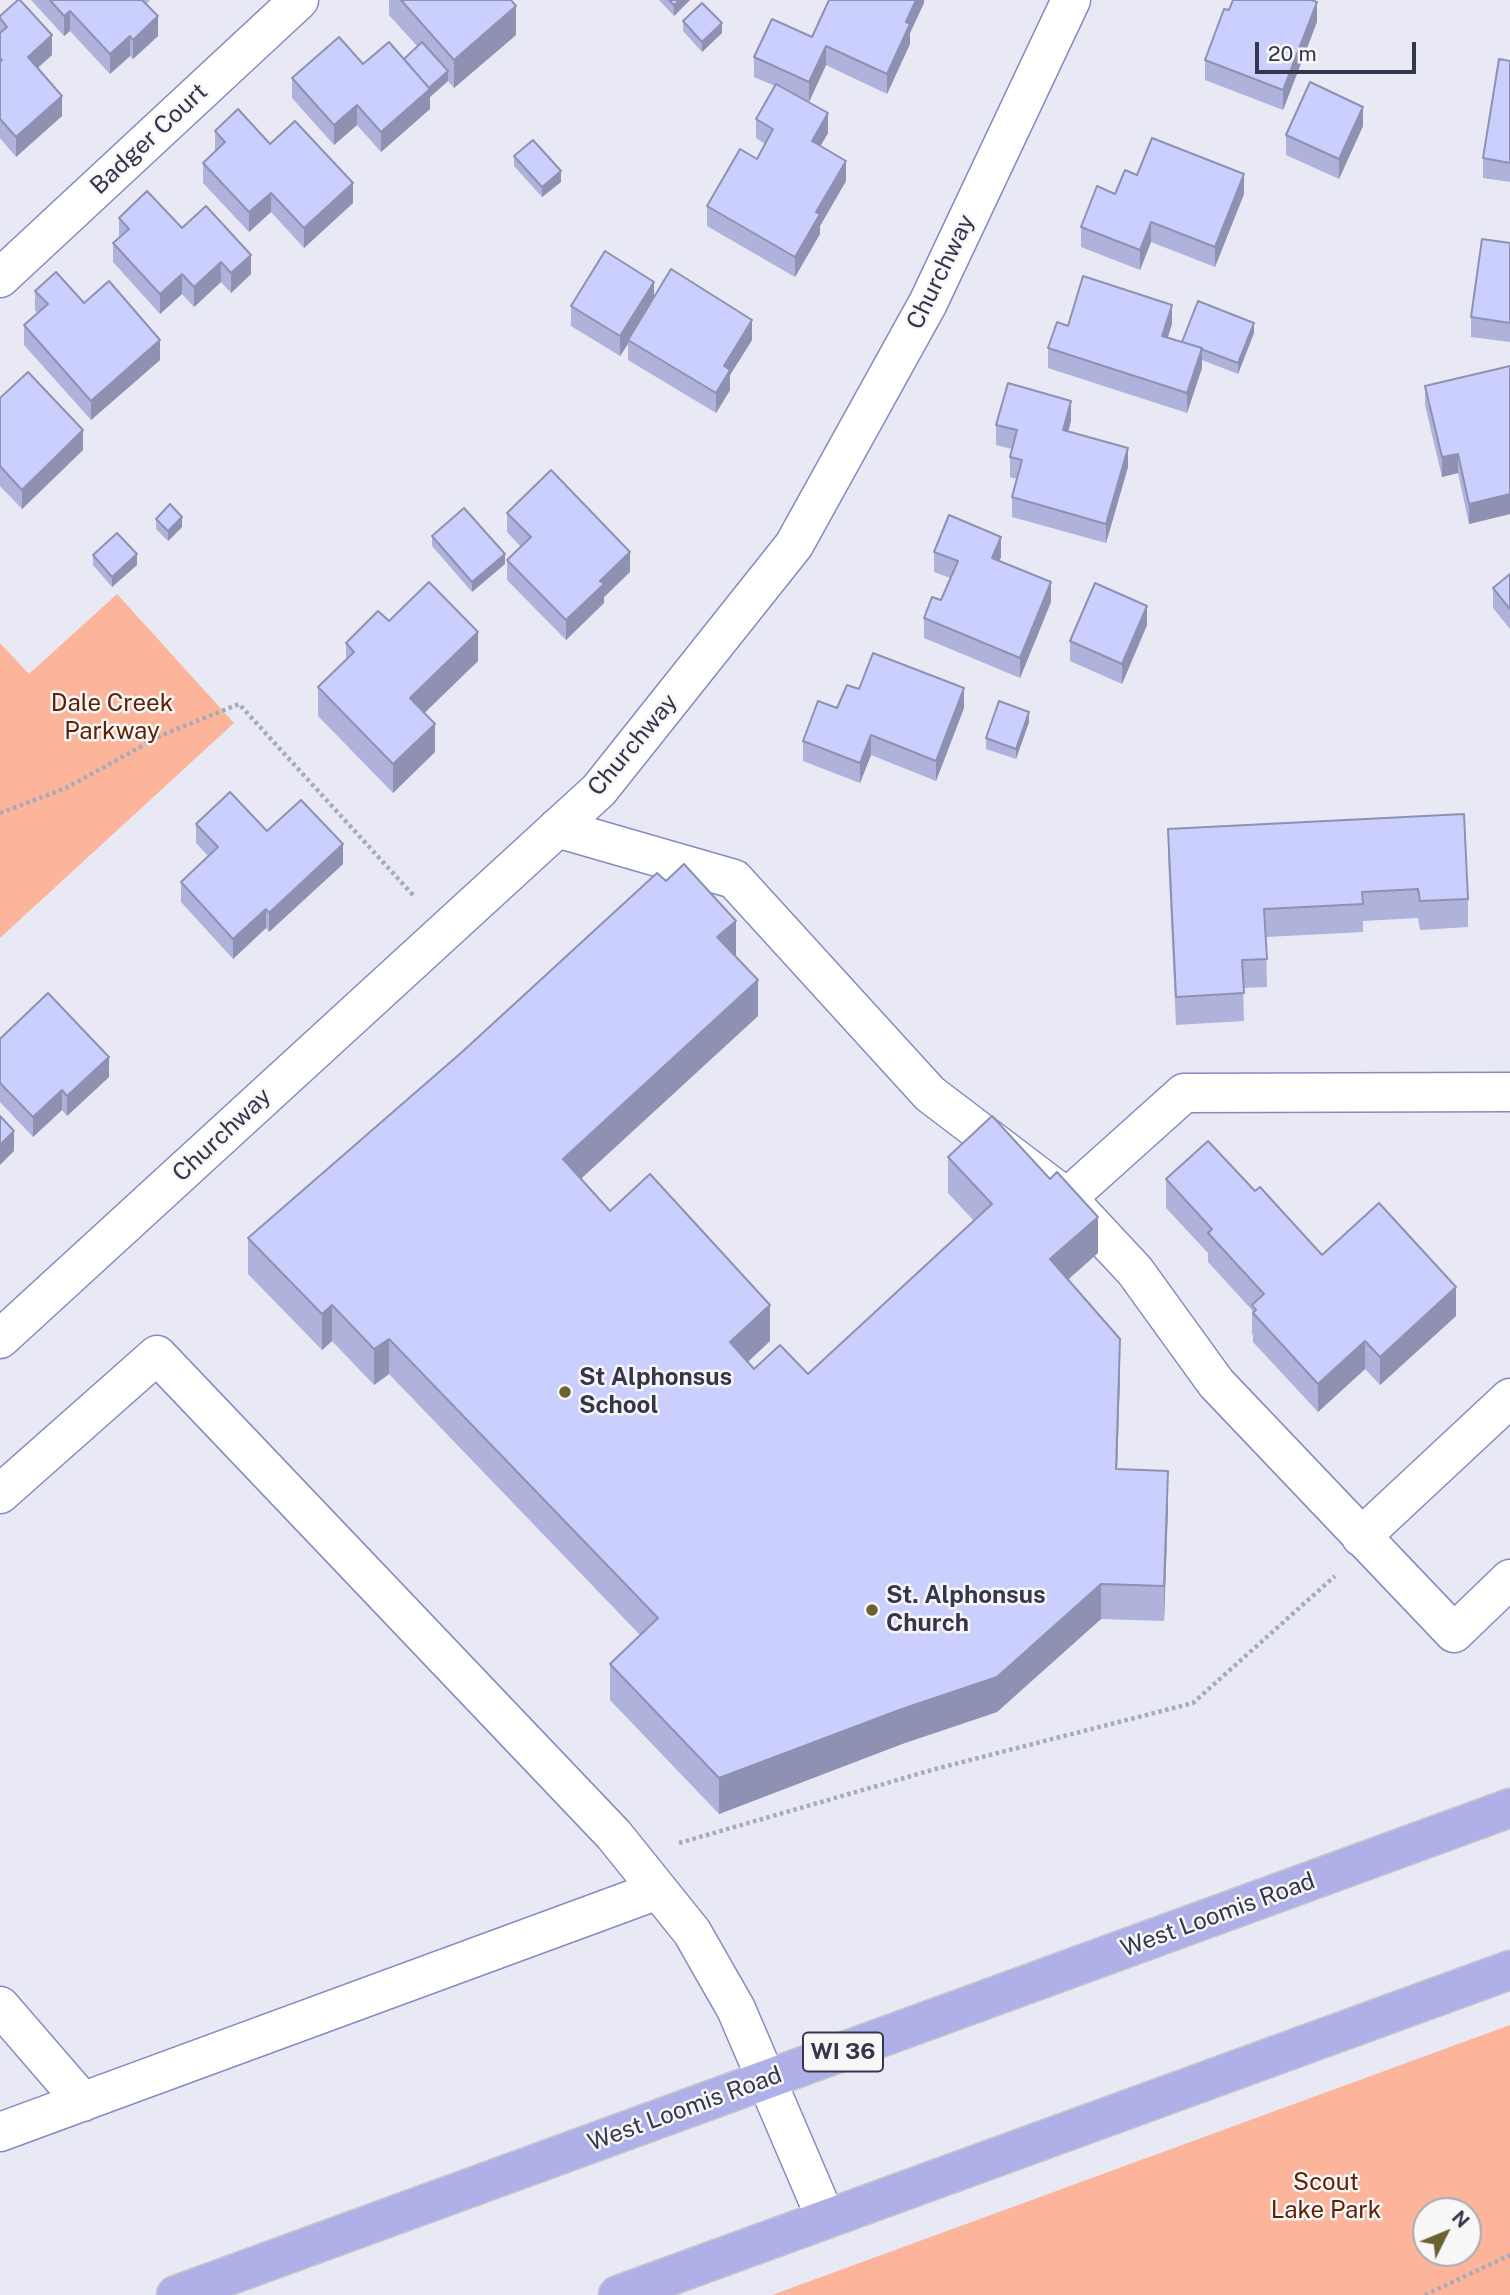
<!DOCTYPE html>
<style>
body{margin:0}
#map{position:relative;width:1510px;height:2295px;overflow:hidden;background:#e8e9f5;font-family:"Public Sans",sans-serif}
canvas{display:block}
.north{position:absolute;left:1412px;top:2197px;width:70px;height:70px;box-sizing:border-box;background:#f7f7f7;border:2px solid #a9aab3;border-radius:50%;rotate:47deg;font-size:19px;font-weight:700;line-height:28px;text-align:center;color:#35364d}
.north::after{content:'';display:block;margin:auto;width:24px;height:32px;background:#6a622f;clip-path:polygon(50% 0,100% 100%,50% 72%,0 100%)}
.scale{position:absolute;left:1255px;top:42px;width:161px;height:32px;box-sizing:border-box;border:4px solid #35364d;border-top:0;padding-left:9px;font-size:21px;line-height:24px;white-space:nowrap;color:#35364d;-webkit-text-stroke:5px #f7f7f7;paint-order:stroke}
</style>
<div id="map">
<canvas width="1510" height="2295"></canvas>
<div class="north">N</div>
<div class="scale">20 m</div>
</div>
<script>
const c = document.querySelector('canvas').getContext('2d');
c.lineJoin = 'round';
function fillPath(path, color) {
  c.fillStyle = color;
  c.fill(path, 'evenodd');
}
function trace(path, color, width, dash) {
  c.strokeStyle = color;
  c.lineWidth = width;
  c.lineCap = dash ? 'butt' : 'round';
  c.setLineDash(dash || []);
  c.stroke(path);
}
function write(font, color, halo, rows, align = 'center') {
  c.font = font + ' "Public Sans",sans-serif';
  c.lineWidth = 5;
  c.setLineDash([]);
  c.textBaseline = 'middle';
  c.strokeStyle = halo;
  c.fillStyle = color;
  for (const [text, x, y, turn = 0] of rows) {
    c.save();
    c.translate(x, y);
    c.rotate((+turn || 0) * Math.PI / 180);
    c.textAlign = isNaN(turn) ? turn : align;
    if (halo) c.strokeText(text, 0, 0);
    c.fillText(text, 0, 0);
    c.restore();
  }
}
fillPath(new Path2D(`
 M117,594L234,723L0,938V643L29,674Z
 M1510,2025V2295H772ZM1468,2211V2253H1426V2211Z`), '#fcb59b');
const minor = new Path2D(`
 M0,278L299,0
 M557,828L734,879L930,1094L1067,1198L1184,1093L1510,1092
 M1067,1198L1135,1271L1216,1383L1454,1633L1510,1579
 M0,1339L599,790L794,545L928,303L1071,0
 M0,1494L157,1355L614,1835L692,1932L736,2009L826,2219
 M1361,1537L1510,1398
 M0,2006L83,2102
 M0,2132L658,1890`);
const major = new Path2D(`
 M176,2295L1510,1808
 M618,2295L1510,1970`);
trace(minor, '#878ac0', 41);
trace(major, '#c6c7cd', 41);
trace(new Path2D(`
 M0,813L66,788L162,735L239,704L413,895
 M679,1843L939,1768L1193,1703L1335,1576
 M1425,2295L1510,2255`), '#a8a9b9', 4.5, [3.5, 3.5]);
trace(minor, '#fff', 38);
trace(major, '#b0b0e9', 38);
fillPath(new Path2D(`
 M31,0H150L146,4L158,36L133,59L130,56L110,74L70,31L64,36Z
 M389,0H511L516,35L454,88L448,81L430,97V109L381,152L357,125L334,145L292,98V78L363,64L404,59L417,46L389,15Z
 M659,0H690L674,16Z
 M924,0V3L910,33V44L887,94L826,65L809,102L828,133L820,146L846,181L820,226V234L795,277L707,226V206L757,159L765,144L756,138V119L775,86L754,77V57Z
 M1229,10L1317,22L1283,110L1205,80V60Z
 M0,16L52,55L38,68L62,116L16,157L0,138Z
 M683,21L722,33L702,52L683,31Z
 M1510,61V182L1483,178V158Z
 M1363,126L1339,179L1286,155V135Z
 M215,131L270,144L353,203L304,248L271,212L249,232L203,183V163L215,151Z
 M514,156L561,182L542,197L514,166Z
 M1137,175L1244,194L1215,267L1151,242L1140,270L1081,247V227L1115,194Z
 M119,218L182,228L251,274L231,293L221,282L194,307L182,294L160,314L113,262V243L119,238Z
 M1510,243V342L1471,337V317Z
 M35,291L84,303L160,360L91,420L24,345V325L37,313L35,310Z
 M654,296L752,340L730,375V390L716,413L628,360V344L620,356L571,326V306Z
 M1172,324L1168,337L1182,342L1254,333L1238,374L1202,360V368L1187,413L1048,368V348L1068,326Z
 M1510,366V514L1469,524L1458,473L1442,477L1425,405V386Z
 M0,398L83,450L22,509L0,486Z
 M1071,421L1068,432L1128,467L1106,543L1012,517V497L1017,479L1010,477V457L1012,449L996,445V425Z
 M507,513L630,572L604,597V603L566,640L507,580V560L521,547L507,532Z
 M156,519L182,527L168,541L156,529Z
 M432,536L505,564L472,592L432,546Z
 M934,552L1001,557L999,561L1051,602L1020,678L924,638V618L941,600L950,578L934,572Z
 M93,555L137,565L112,587L93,565Z
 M1510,574V629L1493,608V588Z
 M389,621L478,661L424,713L435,752L393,793L318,716V687L346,660V643Z
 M1147,625L1122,684L1070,661V641Z
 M859,689L964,708L936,781L871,755L860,783L803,761V741Z
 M1029,722L1016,759L986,749V738Z
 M196,824L267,831L343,864L269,932L266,928L233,959L181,902V882L208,856L196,843Z
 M1168,829L1468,899V927L1420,930L1418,918L1363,921V932L1266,937L1267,987L1243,988L1244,1021L1176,1025L1168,858Z
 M736,956L758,1016L581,1179L610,1211L770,1341L748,1362L754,1369L808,1374L974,1221L948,1193V1157L1098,1253L1068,1280L1120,1375L1117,1469L1168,1507L1164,1621L1101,1619L997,1712L902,1744L719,1814L610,1700V1664L640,1635L389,1374L374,1385L332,1341L322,1350L248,1274V1238Z
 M0,1039L109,1077L67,1116L62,1110L33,1137L0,1102Z
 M1166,1179L1255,1191L1322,1255L1456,1316L1380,1385L1365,1369L1318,1412L1253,1342V1335L1252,1334V1310L1208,1262V1253L1166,1208Z`), '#afb2da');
fillPath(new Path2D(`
 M680,0H690L674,16V5Z
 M916,0H924V3L910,33V44L887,94V74L906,22Z
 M1317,2V22L1283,110V90Z
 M516,6V35L454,88V60Z
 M70,11V31L64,36V16Z
 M158,16V36L133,59V40Z
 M722,23V33L702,52V42Z
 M52,35V55L28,76V57Z
 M130,36V56L110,74V54Z
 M826,46V65L809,102V82Z
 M448,71V81L430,97V109L381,152V132Z
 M62,96V116L16,157V137Z
 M357,105V125L334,145V125Z
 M1363,107V126L1339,179V159Z
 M828,113V133L812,161V141Z
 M846,161V181L820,226V234L795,277V257L816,212Z
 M561,171V182L542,197V187Z
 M1244,174V194L1215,267V247Z
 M353,183V203L304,248V228Z
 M271,193V212L249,232V212Z
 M1151,222V242L1140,270V250Z
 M251,255V274L231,293V273Z
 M221,262V282L194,307V287Z
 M182,274V294L160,314V294Z
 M654,282V302L628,340V344L620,356V336Z
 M1172,305V324L1162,355V336Z
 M752,320V340L730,375V390L716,413V393L724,366Z
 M1254,323V333L1238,374V363Z
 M160,340V360L91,420V401Z
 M1202,348V368L1187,413V393Z
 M1071,401V421L1063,450V430Z
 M83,430V450L22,509V490Z
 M1128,448V467L1106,543V524Z
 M1458,454V473L1442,477V457Z
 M1510,494V514L1469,524V504Z
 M182,517V527L168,541V531Z
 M1001,537V557L992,578V558Z
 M630,552V572L604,597V603L566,640V620L600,581Z
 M137,554V565L112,587V577Z
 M505,554V564L472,592V582Z
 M1051,582V602L1020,678V658Z
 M1147,606V625L1122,684V664Z
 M478,632V661L410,727V698Z
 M964,688V708L936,781V761Z
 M1029,712V722L1016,759V749Z
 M435,724V752L393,793V764Z
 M871,735V755L860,783V763Z
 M343,844V864L269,932V913Z
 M266,909V928L233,959V939Z
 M736,921V956L717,973V937Z
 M758,980V1016L563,1195V1159Z
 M109,1057V1077L67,1116V1096Z
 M62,1090V1110L33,1137V1117Z
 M14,1131V1151L0,1165V1145Z
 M1098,1217V1253L1050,1295V1259Z
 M1456,1287V1316L1380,1385V1357Z
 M332,1305V1341L322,1350V1314Z
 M770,1305V1341L730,1378V1342Z
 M389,1339V1374L374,1385V1349Z
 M1120,1339V1375L1116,1505V1469Z
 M1365,1341V1369L1318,1412V1384Z
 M1168,1471V1507L1164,1621V1586Z
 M1101,1584V1619L997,1712L902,1744L719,1814V1778Z`), '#8e91b1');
const building = new Path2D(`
 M18,0H20L52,35L28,57L62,96L16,137L0,119V62L2,60L0,58V33L7,27L0,18V16Z
 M50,0H142L158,16L133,40L130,36L110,54L70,11L64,16Z
 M401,0H511L516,6L454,60Z
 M669,0H680L674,5Z
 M829,0H916L906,22L910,24L887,74L826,46L809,82L754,57L772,19L812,37Z
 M1233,0H1311L1317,2L1283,90L1205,60L1224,9L1229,10Z
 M702,3L722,23L702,42L683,21Z
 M339,37L363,64L389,42L430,89L381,132L357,105L334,125L292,78Z
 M422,42L448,71L429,88L404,59Z
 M1499,59L1510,61V163L1483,158Z
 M1310,82L1363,107L1339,159L1286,135Z
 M776,84L828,113L812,141L846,161L816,212L820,214L795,257L707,206L740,149L757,159L773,129L756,119Z
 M238,109L270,144L295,121L353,183L304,228L271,193L249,212L203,163L225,142L215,131Z
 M1152,138L1244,174L1215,247L1151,222L1140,250L1081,227L1097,186L1115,194L1125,170L1137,175Z
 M533,140L561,171L542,187L514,156Z
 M147,191L182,228L206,206L251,255L231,273L221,262L194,287L182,274L160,294L113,243L129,229L119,218Z
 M1482,239L1510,243V323L1471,317Z
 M605,251L654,282L620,336L571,306Z
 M671,269L752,320L724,366L730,370L716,393L628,340Z
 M56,272L84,303L109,281L160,340L91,401L24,325L48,304L35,291Z
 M1083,276L1172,305L1162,336L1202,348L1187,393L1048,348L1057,322L1068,326Z
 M1198,301L1254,323L1238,363L1201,349L1202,348L1182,342Z
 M1510,366V494L1469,504L1458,454L1442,457L1425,386Z
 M28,372L83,430L22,490L0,466V398Z
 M1008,383L1071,401L1063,430L1128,448L1106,524L1012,497L1022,460L1010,457L1017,430L996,425Z
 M551,470L630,552L600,581L604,584L566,620L507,560L531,537L507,513Z
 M170,504L182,517L168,531L156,519Z
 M464,508L505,554L472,582L432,536Z
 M949,515L1001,537L992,558L1051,582L1020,658L924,618L932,597L941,600L958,561L934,552Z
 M117,533L137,554L112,577L93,555Z
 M1510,574V609L1493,588Z
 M429,582L478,632L410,698L435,724L393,764L318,687L354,652L346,643L378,611L389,621Z
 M1095,583L1147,606L1122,664L1070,641Z
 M873,653L964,688L936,761L871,735L860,763L803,741L818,701L837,708L847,685L859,689Z
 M999,701L1029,712L1016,749L986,738Z
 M230,792L267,831L301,800L343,844L269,913L266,909L233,939L181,882L218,847L196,824Z
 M1464,814L1468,899L1420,901L1418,889L1362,892L1363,904L1264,909L1267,959L1242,960L1244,993L1176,997L1168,829Z
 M684,864L736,921L717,937L758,980L563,1159L610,1211L650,1174L770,1305L730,1342L754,1369L780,1345L808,1374L992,1204L948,1157L992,1116L1050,1179L1057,1172L1098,1217L1050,1259L1120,1339L1116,1469L1168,1471L1164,1586L1101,1584L997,1677L902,1709L719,1778L610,1664L658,1618L389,1339L374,1349L332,1305L322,1314L248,1238L462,1052L657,873L666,881Z
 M48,993L109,1057L67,1096L62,1090L33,1117L0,1083V1039Z
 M0,1116L14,1131L0,1145Z
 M1208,1141L1255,1191L1260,1187L1322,1255L1379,1203L1456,1287L1380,1357L1365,1341L1318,1384L1253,1313L1256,1310L1252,1305L1264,1294L1208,1233L1212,1229L1166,1179Z`);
fillPath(building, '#cbcffd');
trace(building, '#8e91b1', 2);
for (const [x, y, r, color] of [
 [565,1392,7,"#6a622f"],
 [872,1610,7,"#6a622f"]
]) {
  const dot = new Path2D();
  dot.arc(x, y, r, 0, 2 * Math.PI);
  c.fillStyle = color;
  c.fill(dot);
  trace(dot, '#f7f7f7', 2.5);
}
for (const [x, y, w] of [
 [843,2052,80]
]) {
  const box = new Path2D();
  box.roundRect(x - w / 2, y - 19.5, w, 39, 5);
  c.fillStyle = '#f7f7f7';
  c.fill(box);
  trace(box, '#35364d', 2);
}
write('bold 23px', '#35364d', null, [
 ["WI 36",843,2052]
]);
write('24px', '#35364d', '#f7f7f7', [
 ["Badger Court",149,139,-43],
 ["Churchway",941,272,-64],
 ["Churchway",633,745,-50],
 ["Churchway",222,1135,-43],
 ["West Loomis Road",1218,1915,-20],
 ["West Loomis Road",685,2109,-20]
]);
write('24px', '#602003', '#f7f7f7', [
 ["Dale Creek",112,704],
 ["Parkway",112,732],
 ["Scout",1326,2183],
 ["Lake Park",1326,2211]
]);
write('bold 24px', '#35364d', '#f7f7f7', [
 ["St Alphonsus",579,1378],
 ["School",579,1406],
 ["St. Alphonsus",886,1596],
 ["Church",886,1624]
], 'left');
</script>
